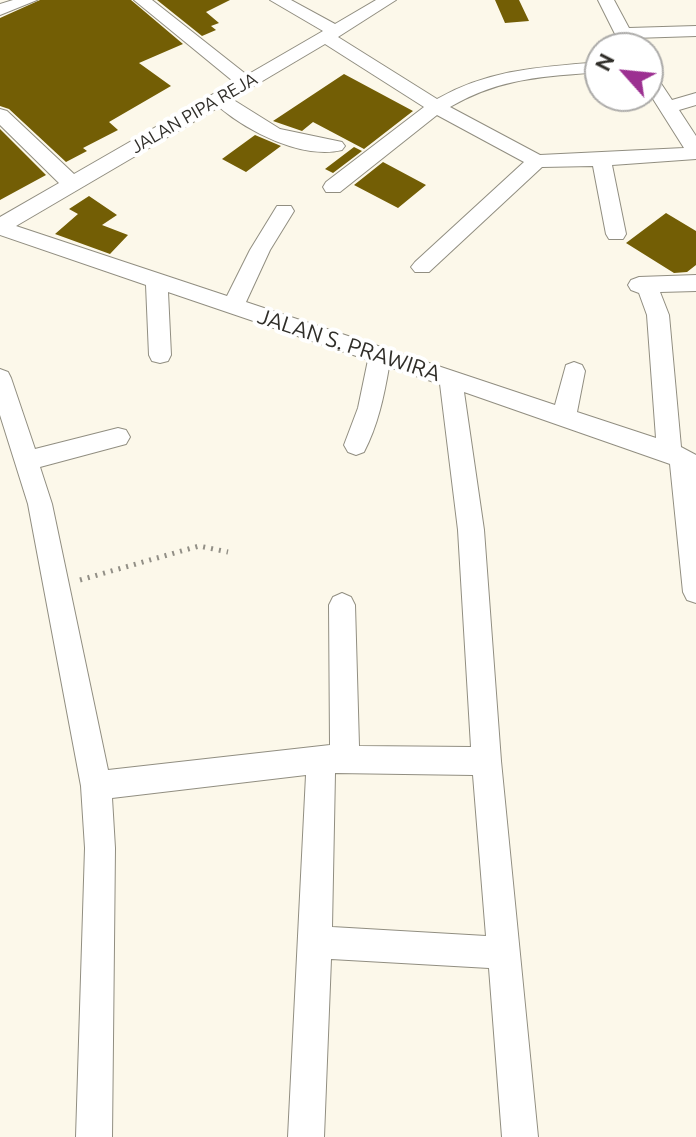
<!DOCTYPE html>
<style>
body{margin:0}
#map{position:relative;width:696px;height:1137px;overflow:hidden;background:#fcf8ea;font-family:Ubuntu,sans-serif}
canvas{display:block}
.north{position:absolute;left:584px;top:32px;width:80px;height:80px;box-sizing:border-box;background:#fff;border:2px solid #acaba9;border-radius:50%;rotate:297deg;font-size:22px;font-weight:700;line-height:32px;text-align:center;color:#302e29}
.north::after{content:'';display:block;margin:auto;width:28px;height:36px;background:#9c3091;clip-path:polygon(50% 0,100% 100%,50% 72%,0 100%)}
</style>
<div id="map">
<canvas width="696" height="1137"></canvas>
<div class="north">N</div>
</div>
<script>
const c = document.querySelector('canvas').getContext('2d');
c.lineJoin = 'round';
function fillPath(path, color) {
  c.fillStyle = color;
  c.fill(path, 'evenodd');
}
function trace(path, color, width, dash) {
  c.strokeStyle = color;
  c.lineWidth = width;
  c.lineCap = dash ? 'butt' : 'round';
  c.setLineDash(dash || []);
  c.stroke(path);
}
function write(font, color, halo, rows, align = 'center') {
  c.font = font + ' Ubuntu,sans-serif';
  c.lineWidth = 8;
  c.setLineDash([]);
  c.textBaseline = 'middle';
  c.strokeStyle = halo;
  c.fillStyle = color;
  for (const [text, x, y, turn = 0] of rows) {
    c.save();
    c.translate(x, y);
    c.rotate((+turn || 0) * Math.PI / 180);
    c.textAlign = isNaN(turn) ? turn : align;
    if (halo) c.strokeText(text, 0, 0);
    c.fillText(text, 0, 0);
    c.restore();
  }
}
fillPath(new Path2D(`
 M40,0H131L183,44L139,63L171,86L109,122L118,130L83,148L87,151L66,162L9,109L0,106V18Z
 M157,0H230L206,12L219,23L211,26L216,30L202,36Z
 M495,0H519L529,21L505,23Z
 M344,74L413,111L364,149L313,122L302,131L273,121Z
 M0,129L46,175L0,200Z
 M255,135L281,146L246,172L222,159Z
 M354,147L362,151L333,173L325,169Z
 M383,162L426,185L398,208L354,185Z
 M89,196L117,215L102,225L128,235L110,254L55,234L78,214L69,209Z
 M666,213L696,231V265L687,272L674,273L626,243Z`), '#735e05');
const minor = new Path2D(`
 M13,0H37L0,15V4Z
 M134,0H152L247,75L323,31L270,0H291L335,24L376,0H396L338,37L437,99C490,69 541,67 600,62V72C543,77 502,77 450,107L540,155L684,148L648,91V72L654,73L672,100L696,93V105L679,110L696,136V159L612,165L626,234L623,239H609L606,234L593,166L542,167L429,272H415L411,267L415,262L524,162L437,115L340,192H326L323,187L326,182L424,107L325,44L232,99L280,129L342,142L345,146L342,150C303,160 247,131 219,107L16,226L227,296L250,250L277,206H291L294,211L270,250L246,302L555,405L566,365L574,362L582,365L585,371L577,412L656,438L647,315L639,293L631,290L628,285L631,280L639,277L696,275V291L660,292L669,315L681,447L696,455V603L687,600L683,592L670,464L464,392L484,530L501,761L538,1137H502L489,968L331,959L324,1137H288L306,775L112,798L115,848L112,1137H76L85,848L81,786L28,504L0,415V369L8,372L11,378L35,449L118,428L126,430L130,437L126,444L40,467L52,504L108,770L330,745L329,605L333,597L342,593L351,597L355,605L359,746L471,747L458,530L440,384L389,367C384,396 378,425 364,452L356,455L348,452L344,445L358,408L368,360L168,292L171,355L168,361L160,363L152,361L149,355L146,285L0,235V217L59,183L0,125V109L7,111L74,174L234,82ZM335,773L473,775L486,936L332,927Z
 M598,0H614L629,28L696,26V36L634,38L638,45L636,48H622Z`);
trace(minor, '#918e81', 2);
trace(new Path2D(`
 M80,580L199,546L228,552`), '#928f86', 5, [2, 6]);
fillPath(minor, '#fff');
write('18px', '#302e29', '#fff', [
 ["JALAN PIPA REJA",194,113,-30]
]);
write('22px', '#302e29', '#fff', [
 ["JALAN S. PRAWIRA",349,345,18]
]);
</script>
